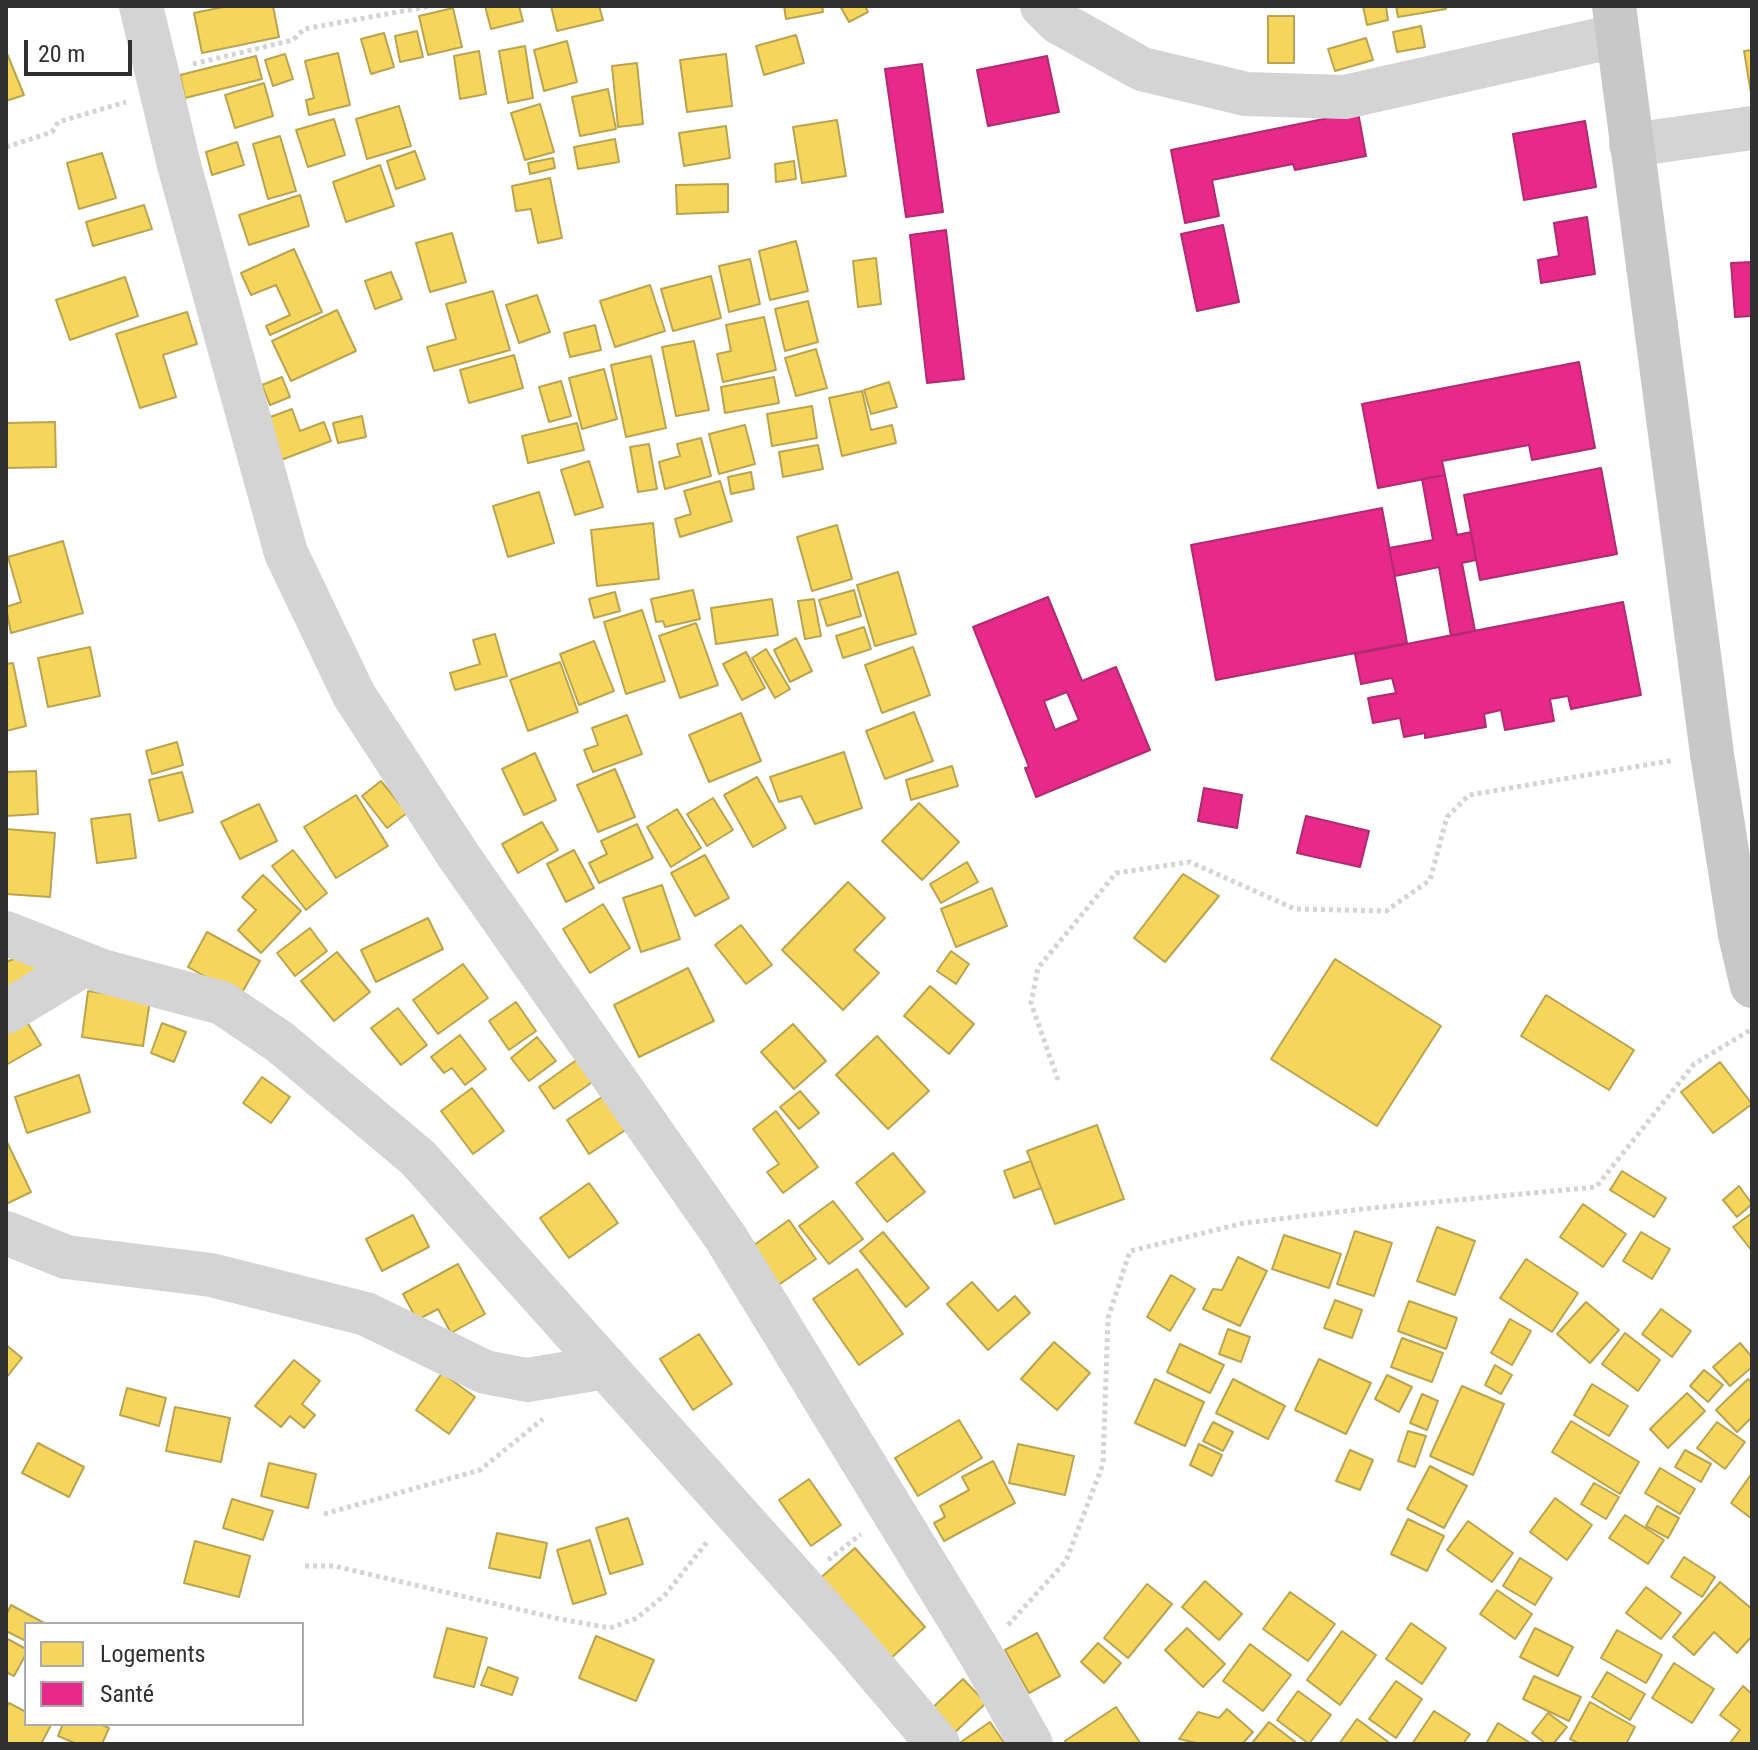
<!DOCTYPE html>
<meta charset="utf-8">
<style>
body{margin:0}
#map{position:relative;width:1758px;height:1750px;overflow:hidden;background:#fff;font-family:"Roboto Condensed",sans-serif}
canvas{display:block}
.frame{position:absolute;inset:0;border:8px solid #303030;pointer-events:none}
.legend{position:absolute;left:24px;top:1622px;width:280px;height:104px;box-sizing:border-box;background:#fff;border:2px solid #acacac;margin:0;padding:10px 14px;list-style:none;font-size:24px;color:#303030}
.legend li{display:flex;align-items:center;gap:16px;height:40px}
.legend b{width:40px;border:2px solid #acacac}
.scale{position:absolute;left:24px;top:40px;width:108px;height:36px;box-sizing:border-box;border:4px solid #303030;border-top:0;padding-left:10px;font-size:24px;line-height:28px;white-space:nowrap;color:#303030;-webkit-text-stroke:6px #fff;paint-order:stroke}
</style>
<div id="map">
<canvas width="1758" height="1750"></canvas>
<div class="frame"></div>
<ul class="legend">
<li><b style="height:22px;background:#f6d55c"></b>Logements</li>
<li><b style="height:22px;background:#e7298a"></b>Santé</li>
</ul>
<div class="scale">20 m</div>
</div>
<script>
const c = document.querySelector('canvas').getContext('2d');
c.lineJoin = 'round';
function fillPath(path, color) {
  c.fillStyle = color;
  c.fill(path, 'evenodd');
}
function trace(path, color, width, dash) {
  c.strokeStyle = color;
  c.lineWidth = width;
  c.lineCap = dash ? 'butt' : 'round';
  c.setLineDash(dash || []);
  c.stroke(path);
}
const homes = new Path2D(`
 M228,6H273L279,37L202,53L194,13Z
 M485,6H519L523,21L491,29Z
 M551,6H599L603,20L557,31Z
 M784,6H822L823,12L786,19Z
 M840,6H865L868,12L849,22Z
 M1363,6H1386L1388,20L1367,25Z
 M1396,6H1446V9L1398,17Z
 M453,8L462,47L428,55L419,16Z
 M1268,16H1294V63H1268Z
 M1421,26L1425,47L1397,52L1393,32Z
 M417,31L423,57L400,62L395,36Z
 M384,33L394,67L371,74L361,39Z
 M796,35L804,63L764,75L756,46Z
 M1366,38L1373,60L1335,71L1328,49Z
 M567,41L577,82L544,91L534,50Z
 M525,46L533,98L508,103L499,51Z
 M1752,50V93H1751L1744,51Z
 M6,51L24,95L6,101Z
 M479,51L486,94L460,99L454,56Z
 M338,53L350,105L309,115L306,100L314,98L305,61Z
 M285,54L293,79L273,86L265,60Z
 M726,54L732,106L687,112L680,60Z
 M256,56L262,79L185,98L180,75Z
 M637,63L643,124L618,127L612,66Z
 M264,83L273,116L235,128L225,95Z
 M608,89L616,129L580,136L572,97Z
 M540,104L554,152L525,160L511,113Z
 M399,106L411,146L367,159L356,119Z
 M334,119L345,155L308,167L296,130Z
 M837,120L846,176L802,183L793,127Z
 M726,126L730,158L684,166L679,133Z
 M280,136L296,191L268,199L253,144Z
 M615,139L619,162L578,169L574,147Z
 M237,142L244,165L212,175L206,152Z
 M415,151L425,179L396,189L387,161Z
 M102,153L116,198L79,209L67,163Z
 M553,158L555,168L530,174L528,163Z
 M794,161L796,179L776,182L775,164Z
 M380,165L394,206L346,222L333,182Z
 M550,178L562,238L538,243L531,209L516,211L512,186Z
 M728,184V212L677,214L676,185Z
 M300,195L309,226L249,245L239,215Z
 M144,205L152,229L93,246L86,222Z
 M452,233L466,282L430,292L416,243Z
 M796,241L808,291L770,300L759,251Z
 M294,249L322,312L270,335L266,326L290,315L276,285L251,295L241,273Z
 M876,258L881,304L858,307L853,261Z
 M750,259L760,304L729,312L719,266Z
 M391,272L402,299L375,309L365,281Z
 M711,276L721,318L673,331L661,289Z
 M125,277L138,316L70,340L56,300Z
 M650,285L665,331L615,347L600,301Z
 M493,291L510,350L434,371L427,347L456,339L446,304Z
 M537,295L550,332L519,343L506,305Z
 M808,301L818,342L785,351L775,309Z
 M337,310L356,351L291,381L272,341Z
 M187,312L197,344L163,355L176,397L140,408L116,334Z
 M764,317L776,370L723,382L717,354L731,351L726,325Z
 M595,325L601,350L570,357L564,333Z
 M694,341L709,410L676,416L662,347Z
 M816,349L827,388L796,396L785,358Z
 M514,355L523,388L469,403L460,370Z
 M651,356L666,428L626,437L611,365Z
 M604,369L617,419L582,429L569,378Z
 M282,377L290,397L270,405L262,385Z
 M774,377L779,403L725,413L721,387Z
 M561,381L571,416L549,422L539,387Z
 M889,382L897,407L871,414L864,390Z
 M862,391L871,430L892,425L896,443L842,456L829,398Z
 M812,406L817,438L772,446L767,414Z
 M292,409L300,431L324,422L331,441L281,460L265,419Z
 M362,416L366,437L338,443L333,423Z
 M55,422L56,467L6,468V423Z
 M577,423L584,450L528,463L522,436Z
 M745,425L755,464L719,474L709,434Z
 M701,438L711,476L665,489L659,462L680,456L677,444Z
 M649,444L657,489L638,492L630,447Z
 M818,445L823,469L783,477L779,452Z
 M589,461L603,507L575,515L561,470Z
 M751,472L754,489L731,494L728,477Z
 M720,481L732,521L680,537L675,519L691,514L684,491Z
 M539,492L554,543L508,557L493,506Z
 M653,523L659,579L597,586L591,530Z
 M837,525L852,579L812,591L797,537Z
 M63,541L83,613L11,633L6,607L21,602L8,557Z
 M898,572L916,634L875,646L857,585Z
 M693,590L700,619L665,627L663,621L656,622L651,599Z
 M854,590L861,616L827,626L819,600Z
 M615,592L620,611L594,618L589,599Z
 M772,599L778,635L716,644L711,608Z
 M814,599L821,636L805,639L798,601Z
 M642,610L665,681L626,694L604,622Z
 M696,623L718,685L680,698L659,636Z
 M864,627L871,649L843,658L836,636Z
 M495,634L507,676L455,690L450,673L480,664L473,640Z
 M796,638L812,671L790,682L774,650Z
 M594,641L614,691L579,705L560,654Z
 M90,647L100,696L48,707L38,658Z
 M913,647L930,695L882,713L865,665Z
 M766,649L790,689L775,698L752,658Z
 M746,652L765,688L742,700L723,664Z
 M560,662L578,712L528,731L510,680Z
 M13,663L26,726L6,731V664Z
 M914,712L933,761L885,779L866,731Z
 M741,713L761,761L709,782L689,735Z
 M627,715L642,754L593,772L584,750L598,745L592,728Z
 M177,742L183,765L152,774L146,751Z
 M844,752L862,808L815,824L801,796L779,802L770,777Z
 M535,753L556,800L524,815L502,769Z
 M952,766L958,786L911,800L906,780Z
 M615,769L635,817L598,832L577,785Z
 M36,771L38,814L6,816V772Z
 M182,772L193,812L159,821L149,780Z
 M757,777L786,828L753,847L724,795Z
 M381,781L407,813L387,828L362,796Z
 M356,795L388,846L336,878L304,827Z
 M713,798L733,830L707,846L687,814Z
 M919,803L959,842L922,880L882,841Z
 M259,804L277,841L240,859L221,822Z
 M677,809L701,848L671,867L647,827Z
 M130,814L136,858L97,863L91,819Z
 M542,822L558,850L518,873L502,844Z
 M637,824L653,858L599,883L589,863L607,854L601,841Z
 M6,829L55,833L50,897L6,894Z
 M293,850L327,893L306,910L272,866Z
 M574,850L594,888L566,902L547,864Z
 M705,855L729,898L695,916L671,873Z
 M967,862L978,882L941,903L930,884Z
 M1183,874L1219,896L1165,962L1134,938Z
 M263,875L301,911L261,953L238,930L256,910L242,897Z
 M848,882L885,918L854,950L879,973L843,1010L782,950Z
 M662,885L680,939L641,952L623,898Z
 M992,888L1007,926L956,947L941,909Z
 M603,904L630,948L590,973L563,929Z
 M428,918L443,949L376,982L361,950Z
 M741,925L772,965L746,984L715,945Z
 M310,928L327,951L295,976L277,953Z
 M207,932L260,961L240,996L188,967Z
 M37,950L47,976L6,991V962Z
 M951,951L969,964L956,984L937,971Z
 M337,952L370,992L334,1021L301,981Z
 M1335,959L1441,1026L1377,1126L1271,1059Z
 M463,964L488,998L438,1034L413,1000Z
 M688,968L714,1021L639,1057L614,1005Z
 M930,986L974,1024L949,1054L904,1016Z
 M88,991L150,1000L143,1046L82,1037Z
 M1546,995L1634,1050L1609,1090L1521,1036Z
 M516,1002L536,1031L509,1050L489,1021Z
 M398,1008L427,1045L401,1065L371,1028Z
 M27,1022L41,1045L6,1065V1034Z
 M162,1023L186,1032L174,1062L151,1053Z
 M793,1024L826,1061L794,1089L761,1052Z
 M460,1035L486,1069L465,1085L452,1068L444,1073L431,1057Z
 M877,1036L929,1091L888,1129L836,1075Z
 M537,1037L556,1061L529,1081L511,1058Z
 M582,1056L598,1078L554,1109L539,1087Z
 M1720,1062L1752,1104L1713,1133L1681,1092Z
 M79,1075L90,1112L27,1133L15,1097Z
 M262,1077L290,1097L271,1123L243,1103Z
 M472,1088L504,1131L473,1154L441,1111Z
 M800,1091L819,1113L799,1129L780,1107Z
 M605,1095L627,1129L589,1154L567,1120Z
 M776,1111L818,1167L783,1193L767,1172L779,1164L753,1129Z
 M1097,1125L1124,1199L1055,1224L1027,1151Z
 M6,1140L31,1192L6,1204Z
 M893,1153L925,1192L887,1222L856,1183Z
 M1031,1161L1041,1188L1014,1198L1004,1171Z
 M1622,1171L1666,1198L1654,1217L1610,1190Z
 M589,1183L618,1223L569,1258L540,1218Z
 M1739,1186L1752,1204L1737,1217L1723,1200Z
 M833,1201L863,1239L829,1264L799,1226Z
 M1583,1204L1626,1234L1603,1267L1560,1237Z
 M1752,1213V1251L1733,1227Z
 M413,1215L429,1247L382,1271L366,1239Z
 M789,1220L816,1259L777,1286L750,1248Z
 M1437,1227L1475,1241L1455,1295L1417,1281Z
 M1355,1231L1392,1243L1374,1296L1337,1284Z
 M883,1232L929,1288L906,1307L860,1251Z
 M1641,1232L1670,1249L1652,1279L1623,1261Z
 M1284,1235L1341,1254L1329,1288L1272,1269Z
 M1238,1257L1267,1271L1240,1326L1203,1309L1213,1289L1222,1290Z
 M1526,1259L1578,1293L1552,1332L1500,1298Z
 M458,1264L485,1314L451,1333L438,1309L417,1320L403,1294Z
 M857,1269L903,1334L859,1365L813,1299Z
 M1171,1275L1195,1289L1170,1331L1147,1317Z
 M972,1282L998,1311L1015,1296L1030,1313L988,1350L947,1304Z
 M1335,1300L1362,1310L1352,1338L1324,1328Z
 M1409,1301L1457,1318L1446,1349L1398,1331Z
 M1586,1302L1619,1330L1590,1363L1557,1334Z
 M1661,1309L1691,1331L1672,1357L1642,1334Z
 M1510,1319L1531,1331L1512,1365L1491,1353Z
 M1228,1329L1250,1337L1241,1362L1219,1354Z
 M1625,1333L1660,1360L1638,1391L1602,1364Z
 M699,1334L732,1384L693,1410L660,1359Z
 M1402,1338L1443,1353L1432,1382L1391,1367Z
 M1054,1342L1090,1373L1057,1410L1021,1379Z
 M1740,1343L1752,1357V1367L1730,1386L1713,1367Z
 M1180,1344L1224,1365L1210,1393L1167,1372Z
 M6,1345L22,1358L6,1378Z
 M1319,1359L1371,1383L1346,1434L1295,1410Z
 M294,1360L320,1381L302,1404L315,1415L304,1428L290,1416L281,1427L255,1406Z
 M1495,1365L1512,1375L1501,1394L1485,1385Z
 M1704,1370L1723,1385L1708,1402L1690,1386Z
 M442,1373L475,1397L449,1434L416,1410Z
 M1387,1375L1412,1387L1399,1412L1375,1399Z
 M1155,1379L1204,1402L1185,1446L1135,1423Z
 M1233,1379L1285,1406L1268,1439L1216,1413Z
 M1748,1379L1752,1383V1417L1737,1432L1716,1410Z
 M1592,1384L1628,1406L1609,1436L1574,1415Z
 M1462,1386L1504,1404L1473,1475L1430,1456Z
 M127,1388L166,1398L159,1426L120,1415Z
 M1687,1393L1705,1411L1668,1448L1650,1429Z
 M1422,1394L1438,1401L1427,1430L1410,1423Z
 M175,1407L230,1418L221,1462L166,1451Z
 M959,1420L982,1458L918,1496L895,1458Z
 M1571,1421L1639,1462L1620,1494L1552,1452Z
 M1213,1422L1233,1432L1223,1451L1203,1441Z
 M1717,1422L1745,1442L1725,1469L1697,1448Z
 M1408,1431L1426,1436L1415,1467L1398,1461Z
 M38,1443L84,1467L69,1497L22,1473Z
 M1018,1444L1074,1456L1065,1495L1009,1483Z
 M1199,1444L1222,1455L1212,1476L1190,1465Z
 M1350,1450L1373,1460L1360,1490L1336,1481Z
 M1685,1450L1711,1464L1701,1482L1675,1467Z
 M993,1461L1015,1503L944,1541L934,1523L945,1517L940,1506L969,1490L962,1477Z
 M269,1463L316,1474L308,1508L261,1496Z
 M1430,1466L1467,1486L1444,1528L1407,1509Z
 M1660,1468L1695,1489L1680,1514L1645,1493Z
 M1752,1473V1519L1731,1503Z
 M809,1479L841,1525L811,1546L779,1500Z
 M1594,1483L1619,1497L1606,1519L1581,1504Z
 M1555,1498L1592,1525L1567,1560L1530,1532Z
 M232,1499L273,1511L263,1540L223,1528Z
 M1657,1506L1679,1518L1668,1538L1646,1526Z
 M1625,1515L1664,1540L1648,1564L1609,1538Z
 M628,1518L643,1564L610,1574L596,1528Z
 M1408,1519L1444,1536L1427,1571L1391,1554Z
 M1468,1521L1513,1553L1492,1582L1447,1550Z
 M497,1533L547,1543L540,1578L489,1568Z
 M590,1540L606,1594L573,1604L557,1550Z
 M195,1541L250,1556L239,1597L184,1583Z
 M855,1548L925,1627L889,1660L818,1580Z
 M1684,1557L1715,1577L1702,1597L1671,1577Z
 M1520,1558L1552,1578L1535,1605L1503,1586Z
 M1205,1581L1242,1614L1219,1640L1182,1607Z
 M1720,1582L1752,1609V1636L1737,1653L1714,1632L1694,1655L1673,1637Z
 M1147,1584L1172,1604L1128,1658L1104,1638Z
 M1646,1587L1681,1613L1661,1639L1626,1613Z
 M1497,1590L1532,1614L1515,1639L1480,1614Z
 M1290,1592L1335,1624L1308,1661L1263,1629Z
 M11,1605L46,1624H26V1641L6,1631V1615Z
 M1411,1623L1446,1648L1422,1684L1386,1659Z
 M447,1628L487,1638L474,1687L434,1677Z
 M1187,1628L1225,1664L1203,1687L1165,1650Z
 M1535,1628L1573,1647L1558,1676L1520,1657Z
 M1617,1630L1662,1655L1646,1683L1601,1658Z
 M1342,1631L1376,1655L1340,1705L1307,1680Z
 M1037,1633L1060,1676L1029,1693L1005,1650Z
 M596,1636L654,1660L636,1701L579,1678Z
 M6,1638L26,1649V1654L14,1676L6,1672Z
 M1098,1643L1121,1663L1104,1683L1081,1662Z
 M1250,1644L1291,1675L1263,1711L1223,1681Z
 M1674,1663L1714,1689L1692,1723L1652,1698Z
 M488,1667L518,1678L512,1695L481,1685Z
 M1607,1672L1645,1694L1630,1720L1592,1697Z
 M1534,1676L1581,1697L1569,1721L1523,1699Z
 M963,1679L986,1703L953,1734L930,1710Z
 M1396,1681L1422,1699L1396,1738L1369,1719Z
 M1743,1686L1752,1694V1744H1729L1740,1730L1720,1715Z
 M1298,1691L1331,1715L1309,1744L1277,1720Z
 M1590,1702L1635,1727L1626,1744H1580L1570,1739Z
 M9,1703L26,1712V1724L51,1725L41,1744L6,1743V1708Z
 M1116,1707L1141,1744H1067L1065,1741Z
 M1227,1709L1253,1732L1242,1744H1201L1179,1739L1198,1712L1219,1718Z
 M1434,1711L1470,1734L1463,1744H1412Z
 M1548,1713L1567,1727L1553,1744H1546L1532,1733Z
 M1357,1719L1391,1744H1339Z
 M990,1722L1005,1744H958Z
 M1269,1722L1298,1744L1252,1743Z
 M1498,1723L1532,1744H1486Z
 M63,1724H100L109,1728L102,1744H77L58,1736Z`);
fillPath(homes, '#f6d55c');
trace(homes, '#bba44f', 2);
const health = new Path2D(`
 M1047,56L1059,112L988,126L977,70Z
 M922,64L943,212L906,217L885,69Z
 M1358,112L1366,156L1295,170L1293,164L1212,180L1219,216L1185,223L1171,150Z
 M1585,121L1596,187L1524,200L1513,134Z
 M1587,217L1595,274L1541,283L1538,260L1559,256L1554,223Z
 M1223,225L1239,302L1197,311L1181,234Z
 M946,230L964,379L927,383L910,235Z
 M1752,262V316L1735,317L1731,263Z
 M1579,362L1595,448L1532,460L1529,445L1442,461L1445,475L1378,488L1362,404Z
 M1601,468L1617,554L1480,580L1464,495Z
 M1445,475L1457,535L1471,532L1476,560L1462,563L1475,631L1451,636L1439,567L1395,576L1389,548L1433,540L1422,479Z
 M1382,508L1407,643L1216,680L1191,545Z
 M1048,597L1082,681L1116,667L1150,750L1036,797L1025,768L1029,767L973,627ZM1067,692L1079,720L1055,730L1044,701Z
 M1623,602L1641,695L1571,709L1568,696L1550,699L1554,721L1505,730L1501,710L1484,714L1486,727L1425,738V733L1404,737L1400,718L1373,723L1368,698L1396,693L1392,678L1361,684L1355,654Z
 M1204,788L1242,795L1237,828L1198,821Z
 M1306,816L1369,831L1360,867L1297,853Z`);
fillPath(health, '#e7298a');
trace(health, '#b02b6f', 2);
trace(new Path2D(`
 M193,64L293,40L304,29L431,6
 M6,147L52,132L58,122L126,102
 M1058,1080L1031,1003L1038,968L1116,873L1190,862L1295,909L1386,911L1430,880L1447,817L1469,795L1675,760
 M324,1514L480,1470L543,1419
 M828,1560L861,1534
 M305,1566H334L560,1619L610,1628L637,1618L665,1595L707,1542
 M1008,1625L1066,1561L1103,1464L1108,1318L1130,1251L1244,1223L1372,1208L1596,1187L1694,1064L1752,1029`), '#d4d4d4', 5, [4, 4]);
trace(new Path2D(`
 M141,6L179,165L286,553L354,695L458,855L726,1238L981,1655L1031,1744
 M1042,6L1058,22L1142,69L1246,94L1345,97L1616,36
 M1631,145L1752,128
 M6,933L102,971L222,1003L280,1042L418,1158L848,1638L938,1744
 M6,1012L85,964
 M6,1233L66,1257L211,1275L366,1314L485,1372L527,1380L606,1367`), '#d4d4d4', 44);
trace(new Path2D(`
 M1614,6L1712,754L1740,935L1752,986`), '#c8c8c8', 44);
</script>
